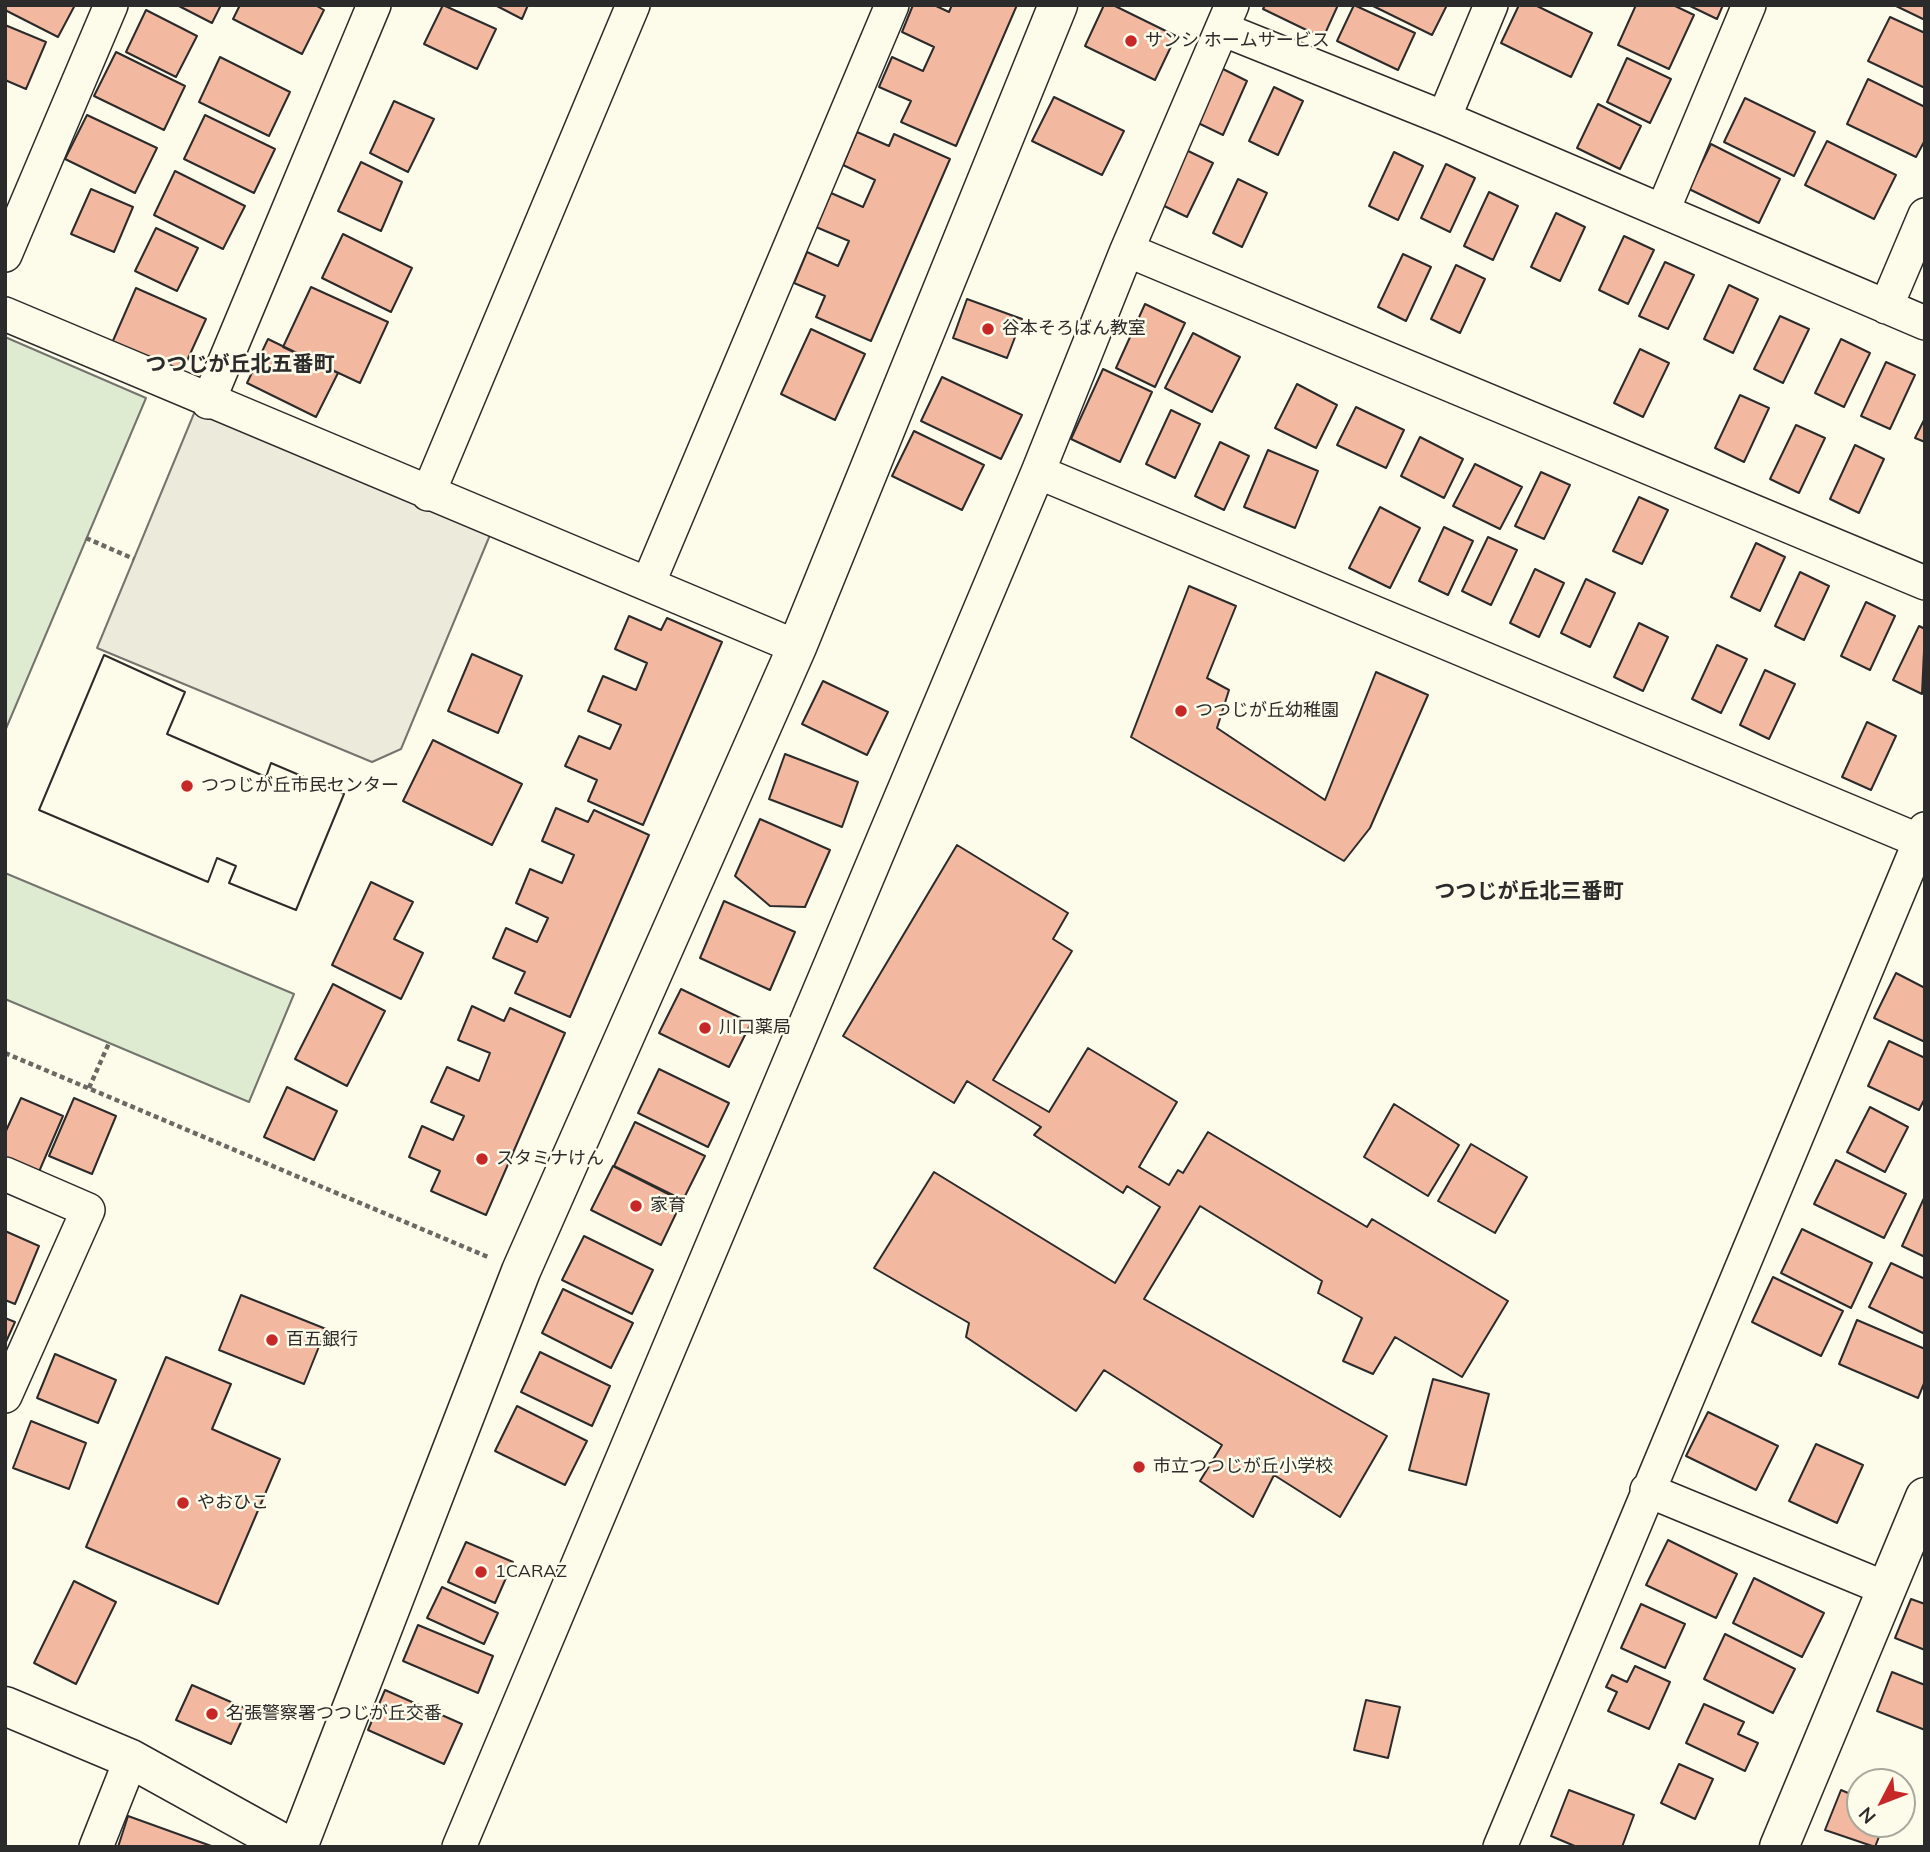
<!DOCTYPE html>
<meta charset="utf-8">
<style>
body{margin:0}
#map{position:relative;width:1930px;height:1852px;overflow:hidden;background:#fdfbea;font-family:Mulish,sans-serif}
canvas{display:block}
.frame{position:absolute;inset:0;border:7px solid #2b2b2b;pointer-events:none}
.north{position:absolute;left:1846px;top:1768px;width:70px;height:70px;box-sizing:border-box;background:#fdfbea;border:2px solid #a9a89e;border-radius:50%;rotate:228deg;font-size:19px;font-weight:700;line-height:28px;text-align:center;color:#2b2b2b}
.north::after{content:'';display:block;margin:auto;width:24px;height:32px;background:#c62828;clip-path:polygon(50% 0,100% 100%,50% 72%,0 100%)}
</style>
<div id="map">
<canvas width="1930" height="1852"></canvas>
<div class="frame"></div>
<div class="north">N</div>
</div>
<script>
const c = document.querySelector('canvas').getContext('2d');
c.lineJoin = 'round';
function fillPath(path, color) {
  c.fillStyle = color;
  c.fill(path, 'evenodd');
}
function trace(path, color, width, dash) {
  c.strokeStyle = color;
  c.lineWidth = width;
  c.lineCap = dash ? 'butt' : 'round';
  c.setLineDash(dash || []);
  c.stroke(path);
}
function write(font, color, halo, rows, align = 'center') {
  c.font = font + ' Mulish,"Noto Sans JP",sans-serif';
  c.lineWidth = 5;
  c.setLineDash([]);
  c.textBaseline = 'middle';
  c.strokeStyle = halo;
  c.fillStyle = color;
  for (const [text, x, y, turn = 0] of rows) {
    c.save();
    c.translate(x, y);
    c.rotate((+turn || 0) * Math.PI / 180);
    c.textAlign = isNaN(turn) ? turn : align;
    if (halo) c.strokeText(text, 0, 0);
    c.fillText(text, 0, 0);
    c.restore();
  }
}
const green = new Path2D(`
 M5,337L146,398L5,731Z
 M5,873L294,994L249,1102L5,999Z`);
fillPath(green, '#deebd1');
trace(green, '#74746e', 2);
const parking = new Path2D(`
 M195,411L490,535L401,749L372,762L97,648Z`);
fillPath(parking, '#eceadb');
trace(parking, '#74746e', 2);
const building = new Path2D(`
 M5,5H75L58,37L5,10Z
 M177,5H221L212,23Z
 M240,5H315L324,10L302,54L233,19Z
 M443,5L496,29L477,69L424,44Z
 M495,5H528L522,19Z
 M913,5H934L949,12L952,5H1017L956,146L901,122L911,101L879,87L892,57L923,71L934,47L902,32Z
 M1104,5H1113L1176,36L1155,80L1085,46Z
 M1265,5H1338L1323,38L1263,9Z
 M1354,5L1415,33L1398,70L1337,41Z
 M1371,5H1447L1432,35Z
 M1519,5H1535L1592,33L1571,77L1501,43Z
 M1636,5H1673L1694,15L1669,69L1618,45Z
 M1688,5H1723L1717,19Z
 M1894,5H1925V20Z
 M146,10L197,36L176,77L126,52Z
 M1890,17L1925,33V88L1868,61Z
 M5,25L46,42L26,89L5,80Z
 M116,52L185,86L164,130L94,96Z
 M220,57L290,92L269,136L199,102Z
 M1627,58L1671,79L1650,123L1607,102Z
 M1219,67L1247,81L1223,135L1194,121Z
 M1868,79L1925,107V140L1916,157L1847,124Z
 M1274,87L1303,101L1278,155L1249,141Z
 M1054,97L1124,131L1102,175L1032,141Z
 M1745,98L1815,132L1794,176L1724,142Z
 M394,101L434,119L408,172L370,153Z
 M1598,104L1641,126L1620,169L1577,148Z
 M87,115L157,148L135,193L65,159Z
 M205,115L275,149L254,193L184,159Z
 M857,132L889,146L894,134L950,159L871,341L816,317L825,296L794,283L807,252L838,266L849,241L816,227L831,193L863,207L875,180L843,165Z
 M1827,141L1896,175L1874,219L1805,185Z
 M1711,144L1780,179L1759,223L1689,189Z
 M1184,149L1213,163L1187,217L1158,203Z
 M1394,152L1423,166L1398,220L1369,206Z
 M361,162L402,182L381,231L338,211Z
 M1446,164L1475,178L1450,232L1421,218Z
 M175,171L245,206L223,249L154,215Z
 M1238,179L1267,193L1242,247L1213,233Z
 M91,189L133,207L114,252L71,234Z
 M1489,192L1518,206L1493,260L1464,246Z
 M1556,213L1585,227L1560,281L1531,267Z
 M156,228L198,248L177,291L135,271Z
 M343,234L412,268L391,312L322,278Z
 M1624,236L1654,250L1628,304L1599,290Z
 M1403,254L1431,267L1406,321L1378,307Z
 M1665,262L1694,275L1668,329L1639,316Z
 M1456,265L1485,279L1460,333L1431,319Z
 M1729,285L1758,299L1733,353L1704,339Z
 M311,287L388,322L360,383L283,347Z
 M136,288L206,319L181,374L112,343Z
 M967,299L1022,319L1007,358L953,338Z
 M1145,304L1185,323L1155,387L1116,368Z
 M1780,316L1809,329L1783,383L1754,369Z
 M811,329L865,354L835,420L781,394Z
 M1193,333L1240,357L1212,412L1165,388Z
 M268,339L338,373L316,417L247,383Z
 M1841,339L1870,353L1844,407L1815,393Z
 M1640,349L1669,363L1643,417L1614,403Z
 M1886,362L1915,375L1890,429L1861,416Z
 M1103,369L1152,392L1120,462L1071,439Z
 M942,377L1022,415L1001,459L921,421Z
 M1297,384L1337,405L1316,448L1275,428Z
 M1740,395L1769,408L1744,462L1715,448Z
 M1356,407L1404,430L1386,468L1337,445Z
 M1171,410L1200,424L1175,478L1146,464Z
 M1925,418V442L1915,438Z
 M1796,425L1825,438L1799,493L1770,479Z
 M914,431L984,465L962,510L892,476Z
 M1420,437L1463,459L1444,498L1401,476Z
 M1220,442L1249,456L1224,510L1195,496Z
 M1855,445L1884,459L1859,513L1830,499Z
 M1268,450L1318,471L1295,528L1244,507Z
 M1475,464L1522,487L1500,529L1453,506Z
 M1541,472L1570,485L1544,539L1515,526Z
 M1639,497L1668,510L1642,564L1613,551Z
 M1380,507L1420,528L1390,588L1349,568Z
 M1444,527L1473,541L1448,595L1419,581Z
 M1488,537L1517,550L1491,605L1462,591Z
 M1756,543L1785,557L1760,611L1731,597Z
 M1535,569L1564,583L1539,637L1510,623Z
 M1800,572L1829,586L1804,640L1775,626Z
 M1586,579L1615,593L1590,647L1561,633Z
 M1189,586L1236,606L1207,678L1229,690L1217,728L1325,800L1376,672L1428,695L1370,828L1344,861L1131,737Z
 M1866,602L1895,616L1870,670L1841,656Z
 M629,616L661,630L667,618L722,642L643,825L588,801L597,780L565,766L579,736L610,749L621,725L588,711L603,676L636,690L647,663L615,649Z
 M1639,623L1668,637L1643,691L1614,677Z
 M1919,626L1925,629L1922,694L1893,680Z
 M1717,645L1747,659L1721,713L1692,699Z
 M472,654L522,676L498,733L448,711Z
 M104,655L185,692L167,734L266,777L271,763L344,794L296,910L229,883L236,866L217,858L208,882L39,810Z
 M104,655L185,692L167,734L266,777L271,763L344,794L296,910L229,883L236,866L217,858L208,882L39,810Z
 M1765,670L1795,684L1769,739L1740,725Z
 M823,681L888,712L867,755L802,724Z
 M1867,722L1896,736L1871,790L1842,777Z
 M433,740L522,784L492,845L403,801Z
 M785,754L858,782L842,827L769,799Z
 M556,808L588,822L594,810L649,835L570,1017L515,993L525,972L493,958L506,928L537,942L548,918L516,903L530,869L562,883L574,855L542,841Z
 M760,819L830,850L805,907L770,906L735,876Z
 M957,845L1068,913L1053,939L1072,951L993,1080L1049,1112L1088,1048L1177,1102L1139,1167L1169,1185L1178,1170L1183,1173L1208,1132L1367,1227L1372,1219L1508,1301L1462,1377L1395,1337L1373,1374L1343,1361L1362,1318L1318,1293L1322,1281L1200,1206L1144,1299L1387,1436L1340,1517L1274,1475L1253,1517L1200,1481L1222,1445L1104,1370L1076,1411L966,1337L969,1323L874,1268L934,1172L1115,1283L1160,1207L1127,1186L1123,1193L1034,1135L1041,1127L967,1081L954,1103L843,1036Z
 M371,882L413,902L394,939L423,953L401,999L332,965Z
 M724,901L795,932L770,990L700,958Z
 M1896,973L1925,988V1042L1874,1018Z
 M333,984L385,1011L347,1086L295,1059Z
 M681,989L751,1023L729,1067L659,1033Z
 M472,1006L504,1021L510,1008L565,1033L486,1215L431,1191L440,1171L409,1157L422,1126L453,1140L464,1116L431,1102L447,1067L479,1081L490,1053L458,1040Z
 M1889,1041L1925,1058V1098L1919,1110L1868,1086Z
 M659,1069L729,1103L708,1147L638,1113Z
 M287,1087L337,1111L314,1160L264,1137Z
 M21,1098L63,1116L38,1174L5,1160V1133Z
 M74,1098L116,1116L92,1174L49,1156Z
 M1394,1104L1459,1145L1428,1196L1364,1157Z
 M1870,1107L1908,1127L1885,1172L1847,1152Z
 M635,1122L705,1156L683,1200L614,1166Z
 M1471,1144L1527,1177L1495,1233L1438,1201Z
 M1836,1160L1906,1194L1884,1238L1814,1204Z
 M613,1166L682,1201L661,1245L591,1210Z
 M1925,1196V1257L1902,1246Z
 M1802,1229L1872,1263L1851,1308L1781,1273Z
 M5,1231L39,1246L15,1304L5,1300Z
 M584,1236L653,1270L632,1314L562,1280Z
 M1891,1263L1925,1279V1334L1869,1307Z
 M1773,1277L1843,1311L1821,1356L1752,1322Z
 M563,1289L633,1323L611,1368L542,1333Z
 M241,1295L326,1329L304,1384L219,1350Z
 M5,1318L15,1322L5,1344Z
 M1857,1320L1925,1349V1381L1918,1398L1839,1364Z
 M540,1352L610,1386L592,1426L521,1392Z
 M55,1354L116,1380L98,1423L37,1398Z
 M166,1357L231,1384L212,1429L280,1459L218,1604L86,1547Z
 M1433,1379L1489,1394L1466,1485L1409,1470Z
 M517,1406L587,1441L565,1485L495,1451Z
 M1708,1412L1778,1446L1756,1490L1686,1456Z
 M31,1421L86,1443L69,1489L13,1468Z
 M1816,1444L1863,1465L1837,1523L1789,1501Z
 M1668,1540L1737,1574L1716,1618L1646,1585Z
 M466,1542L513,1562L495,1603L448,1582Z
 M1754,1578L1824,1613L1802,1657L1733,1623Z
 M74,1581L116,1602L76,1684L34,1663Z
 M442,1587L498,1613L484,1644L427,1618Z
 M1911,1599L1925,1604V1650L1895,1638Z
 M1641,1604L1685,1624L1665,1668L1621,1648Z
 M418,1625L493,1656L478,1693L403,1661Z
 M1725,1634L1795,1669L1773,1713L1704,1679Z
 M1635,1666L1670,1682L1649,1729L1608,1711L1617,1692L1606,1687L1612,1675L1627,1682Z
 M1892,1672L1925,1685V1730L1877,1711Z
 M192,1685L247,1709L231,1744L176,1720Z
 M385,1690L462,1724L444,1764L368,1730Z
 M1366,1700L1400,1707L1388,1758L1354,1750Z
 M1704,1704L1744,1722L1738,1734L1758,1743L1745,1771L1686,1743Z
 M1679,1764L1713,1779L1695,1819L1661,1803Z
 M1569,1790L1634,1815L1622,1847H1577L1551,1836Z
 M1841,1790L1860,1798V1824H1884L1875,1847L1825,1830Z
 M128,1816L214,1847H118Z`);
fillPath(building, '#f2b8a0');
trace(building, '#2b2b2b', 2);
const minor = new Path2D(`
 M1222,29L1444,118L1925,323
 M1444,118L1491,5
 M1663,210L1749,5
 M1127,250L1925,583
 M5,255L111,5
 M1886,307L1925,215
 M5,314L797,647
 M208,402L374,5
 M1038,472L1920,841
 M428,494L633,5
 M648,584L892,5
 M5,1174L88,1210L5,1396
 M1647,1490L1887,1589
 M96,1847L131,1759
 M459,1847L1038,472L1127,250L1232,5
 M1500,1847L1925,829`);
const tertiary = new Path2D(`
 M5,1706L131,1759L290,1847
 M298,1847L521,1271L797,647L1058,5
 M1779,1847L1925,1497`);
trace(minor, '#2b2b2b', 36);
trace(tertiary, '#2b2b2b', 41);
trace(new Path2D(`
 M86,538L134,559
 M5,1053L488,1257
 M89,1088L109,1043`), '#6a6964', 4.5, [5, 3.5]);
trace(minor, '#fdfbea', 33);
trace(tertiary, '#fdfbea', 38);
for (const [x, y, r, color] of [
 [1131,41,7,"#c62828"],
 [988,329,7,"#c62828"],
 [1181,711,7,"#c62828"],
 [187,786,7,"#c62828"],
 [705,1028,7,"#c62828"],
 [482,1159,7,"#c62828"],
 [636,1206,7,"#c62828"],
 [272,1340,7,"#c62828"],
 [1139,1467,7,"#c62828"],
 [183,1503,7,"#c62828"],
 [481,1572,7,"#c62828"],
 [212,1714,7,"#c62828"]
]) {
  const dot = new Path2D();
  dot.arc(x, y, r, 0, 2 * Math.PI);
  c.fillStyle = color;
  c.fill(dot);
  trace(dot, '#fdfbea', 2.5);
}
write('18px', '#2b2b2b', '#fdfbea', [
 ["サンシ ホームサービス",1145,41],
 ["谷本そろばん教室",1002,329],
 ["つつじが丘幼稚園",1195,711],
 ["つつじが丘市民センター",201,786],
 ["川口薬局",719,1028],
 ["スタミナけん",496,1159],
 ["家育",650,1206],
 ["百五銀行",286,1340],
 ["市立つつじが丘小学校",1153,1467],
 ["やおひこ",197,1503],
 ["1CARAZ",495,1572],
 ["名張警察署つつじが丘交番",226,1714]
], 'left');
write('bold 21px', '#2b2b2b', '#fdfbea', [
 ["つつじが丘北五番町",240,365],
 ["つつじが丘北三番町",1529,892]
]);
</script>
